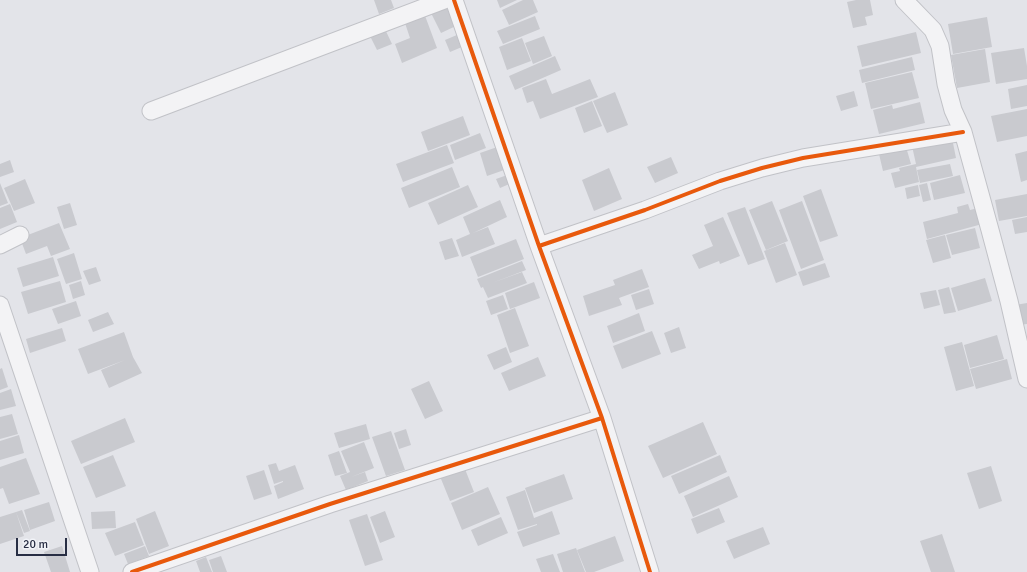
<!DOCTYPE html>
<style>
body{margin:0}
#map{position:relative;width:1027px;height:572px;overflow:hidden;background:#e3e4e9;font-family:Signika,sans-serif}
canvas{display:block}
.scale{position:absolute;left:16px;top:538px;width:51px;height:18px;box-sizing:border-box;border:2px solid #282e44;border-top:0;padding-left:5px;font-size:12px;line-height:14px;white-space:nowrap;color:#282e44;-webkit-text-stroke:3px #f1f3f8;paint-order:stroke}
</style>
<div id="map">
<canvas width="1027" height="572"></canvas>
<div class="scale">20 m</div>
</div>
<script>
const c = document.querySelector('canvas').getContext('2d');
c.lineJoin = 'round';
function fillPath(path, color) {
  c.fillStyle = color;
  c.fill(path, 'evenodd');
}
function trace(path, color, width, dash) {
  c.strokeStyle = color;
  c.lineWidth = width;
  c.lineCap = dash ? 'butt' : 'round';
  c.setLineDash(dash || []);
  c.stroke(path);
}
fillPath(new Path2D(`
 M374,0H391L394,8L379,14Z
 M497,0H517L500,8Z
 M523,0H533L538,12L509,25L502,10Z
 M856,0H870L873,15L865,17L867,25L853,28L847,2Z
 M449,5L458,25L441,33L431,13Z
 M424,13L437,48L402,63L395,44L410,38L404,20Z
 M535,16L540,29L503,44L497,31Z
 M987,17L992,47L953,54L948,24Z
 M384,27L392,44L377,50L369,34Z
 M464,32L469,44L450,52L445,40Z
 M916,32L921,53L862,67L857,46Z
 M544,36L552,56L533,64L525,43Z
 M522,38L531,61L507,70L499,47Z
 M1024,48L1027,66V79L996,84L991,53Z
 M985,49L990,82L957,88L951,55Z
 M555,56L561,70L515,90L509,76Z
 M912,57L915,70L862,83L859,70Z
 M912,72L919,98L871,109L865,83Z
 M546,79L552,94L590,79L598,97L540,119L533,101L527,103L522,88Z
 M1027,85V106L1011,109L1008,89Z
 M854,91L858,106L841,111L836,96Z
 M615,92L628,125L607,133L593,101Z
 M592,101L602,126L584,133L575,108Z
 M920,102L925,123L879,134L873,110L892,105L893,109Z
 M1027,109V136L997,142L991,116Z
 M463,116L470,135L428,151L421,132Z
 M480,133L486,148L455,160L450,145Z
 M952,138L956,158L916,167L919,182L895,188L891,173L900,171L899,168L916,164L912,146Z
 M447,145L454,163L403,182L396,164Z
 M503,145L510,168L487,176L480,153Z
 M906,147L911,164L883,171L879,154Z
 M1027,151V180L1021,182L1015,154Z
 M671,157L678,173L655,183L647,167Z
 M10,160L14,172L0,177V164Z
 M950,164L953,176L920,183L917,170Z
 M452,167L460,187L409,208L401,188Z
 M609,168L622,199L594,211L582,180Z
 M510,174L514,182L500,188L496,179Z
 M960,175L965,193L934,200L930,183Z
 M25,179L35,203L14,211L4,188Z
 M0,183L8,203L0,206Z
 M927,183L931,200L923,202L919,185Z
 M468,185L478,207L438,225L428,203Z
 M918,185L920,196L907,199L905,188Z
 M821,189L838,236L820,242L803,196Z
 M1027,194V216L999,221L995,200Z
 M500,200L507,217L473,233L488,227L495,244L462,257L456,240L470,234L463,217Z
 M772,201L788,241L766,250L749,210Z
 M802,201L824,260L801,269L779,210Z
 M70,203L77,225L64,229L57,207Z
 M10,204L17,222L0,229V208Z
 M968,204L970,210L982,207L986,223L927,239L923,222L958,213L957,207Z
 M745,207L765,259L748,265L727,213Z
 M723,217L740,256L720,264L719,261L699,269L692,255L713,246L704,225Z
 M1027,217V232L1015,234L1012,220Z
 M59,223L70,249L51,256L47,246L26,254L20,238Z
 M975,228L980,248L952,255L946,235Z
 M945,235L951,258L933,263L926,240Z
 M452,238L459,256L445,260L439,242Z
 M516,239L524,259L478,277L470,257Z
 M785,243L797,275L776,283L764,251Z
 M74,253L82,279L66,284L57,259Z
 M53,257L59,276L23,287L17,268Z
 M522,261L526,270L492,283L522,272L527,283L488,298L483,287L481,288L477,279Z
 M825,263L830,277L803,286L798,272Z
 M96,267L101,281L89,285L83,271Z
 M642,269L649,287L619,298L622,305L589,316L583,296L615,285L613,280Z
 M985,278L992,301L958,311L951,288Z
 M60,281L66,302L28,314L21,292Z
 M81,281L85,295L73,299L69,285Z
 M534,282L540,298L510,309L505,293Z
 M949,287L956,312L944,314L938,290Z
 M649,289L654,304L636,310L631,295Z
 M936,290L940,305L924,309L920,293Z
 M503,295L508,309L491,315L486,301Z
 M76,301L81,316L58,324L52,309Z
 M1027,303V324L1019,325L1015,305Z
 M515,308L529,346L510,353L497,315Z
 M108,312L114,324L93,332L88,320Z
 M639,313L645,331L613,343L607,326Z
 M679,327L686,348L671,353L664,333Z
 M62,328L66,341L30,353L26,339Z
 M652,331L661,354L622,369L613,346Z
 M124,332L133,357L142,373L109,388L101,370L125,360L88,374L78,349Z
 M997,335L1004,359L970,368L964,345Z
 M962,342L974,386L956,391L944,347Z
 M506,347L512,362L494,370L487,355Z
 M538,357L546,376L509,391L501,373Z
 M1007,359L1012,379L976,389L970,369Z
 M2,368L8,387L0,390V369Z
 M429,381L443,411L425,419L411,389Z
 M11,389L16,406L0,410V393Z
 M12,414L18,434L0,439V417Z
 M125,418L135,442L81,464L71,441Z
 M703,422L717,454L663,478L648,446Z
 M366,424L370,439L339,448L334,433Z
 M406,429L411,445L399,449L394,433Z
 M391,431L405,470L386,476L372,437Z
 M19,435L24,453L0,460V441Z
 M364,442L374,468L351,477L365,472L368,481L346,490L340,476L350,472L341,451Z
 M339,451L347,473L335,476L328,455Z
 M113,455L126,486L96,498L83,467Z
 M720,455L727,472L679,494L671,476Z
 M26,458L40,494L9,504L3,488L0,489V467Z
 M276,463L279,471L295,465L304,489L278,499L274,486L283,482V481L274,484L268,465Z
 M463,464L474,492L450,501L439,474Z
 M991,466L1002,501L979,509L967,473Z
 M264,470L272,494L254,500L246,476Z
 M564,474L573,499L534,513L525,488Z
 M729,476L738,497L693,517L684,496Z
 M488,487L500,514L462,530L451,503Z
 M525,490L534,518L552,511L560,534L523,547L517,532L537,525V524L518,530L506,497Z
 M49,502L55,521L30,530L24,510Z
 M719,508L725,522L697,534L691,519Z
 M22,510L30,531L24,533L16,512Z
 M115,511L116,528L92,529L91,512Z
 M155,511L169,546L149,554L136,519Z
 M385,511L395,537L380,543L370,517Z
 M16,512L24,536L0,544V517Z
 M367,514L383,560L365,566L349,520Z
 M501,517L508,533L478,546L471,530Z
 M135,522L144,545L115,556L105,533Z
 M763,527L770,544L734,559L726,541Z
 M942,534L955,572H931L920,541Z
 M615,536L624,561L594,572H586L577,550Z
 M62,546L70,572H51L44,552Z
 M145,546L149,556L128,564L124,554Z
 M576,548L585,572H563L557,554Z
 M553,554L560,572H541L536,559Z
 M221,556L227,572H213L209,560Z
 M206,557L212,572H200L196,561Z`), '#c9cacf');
const minor = new Path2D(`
 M454,0L539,246L602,418L650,572
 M904,0L933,30L940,46L946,84L953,110L963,132L990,230L1009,301L1027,379
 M151,111L444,0
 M0,245L20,235
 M539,246L645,210L720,181L762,168L803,158L963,132
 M0,305L90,572
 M132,572L330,504L602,418`);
trace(minor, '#c1c2c7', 19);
trace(minor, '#f3f3f5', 17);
trace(new Path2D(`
 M454,0L539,246L602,418L650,572
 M539,246L645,210L720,181L762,168L803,158L963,132
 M132,572L330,504L602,418`), '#e8590c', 4);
</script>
